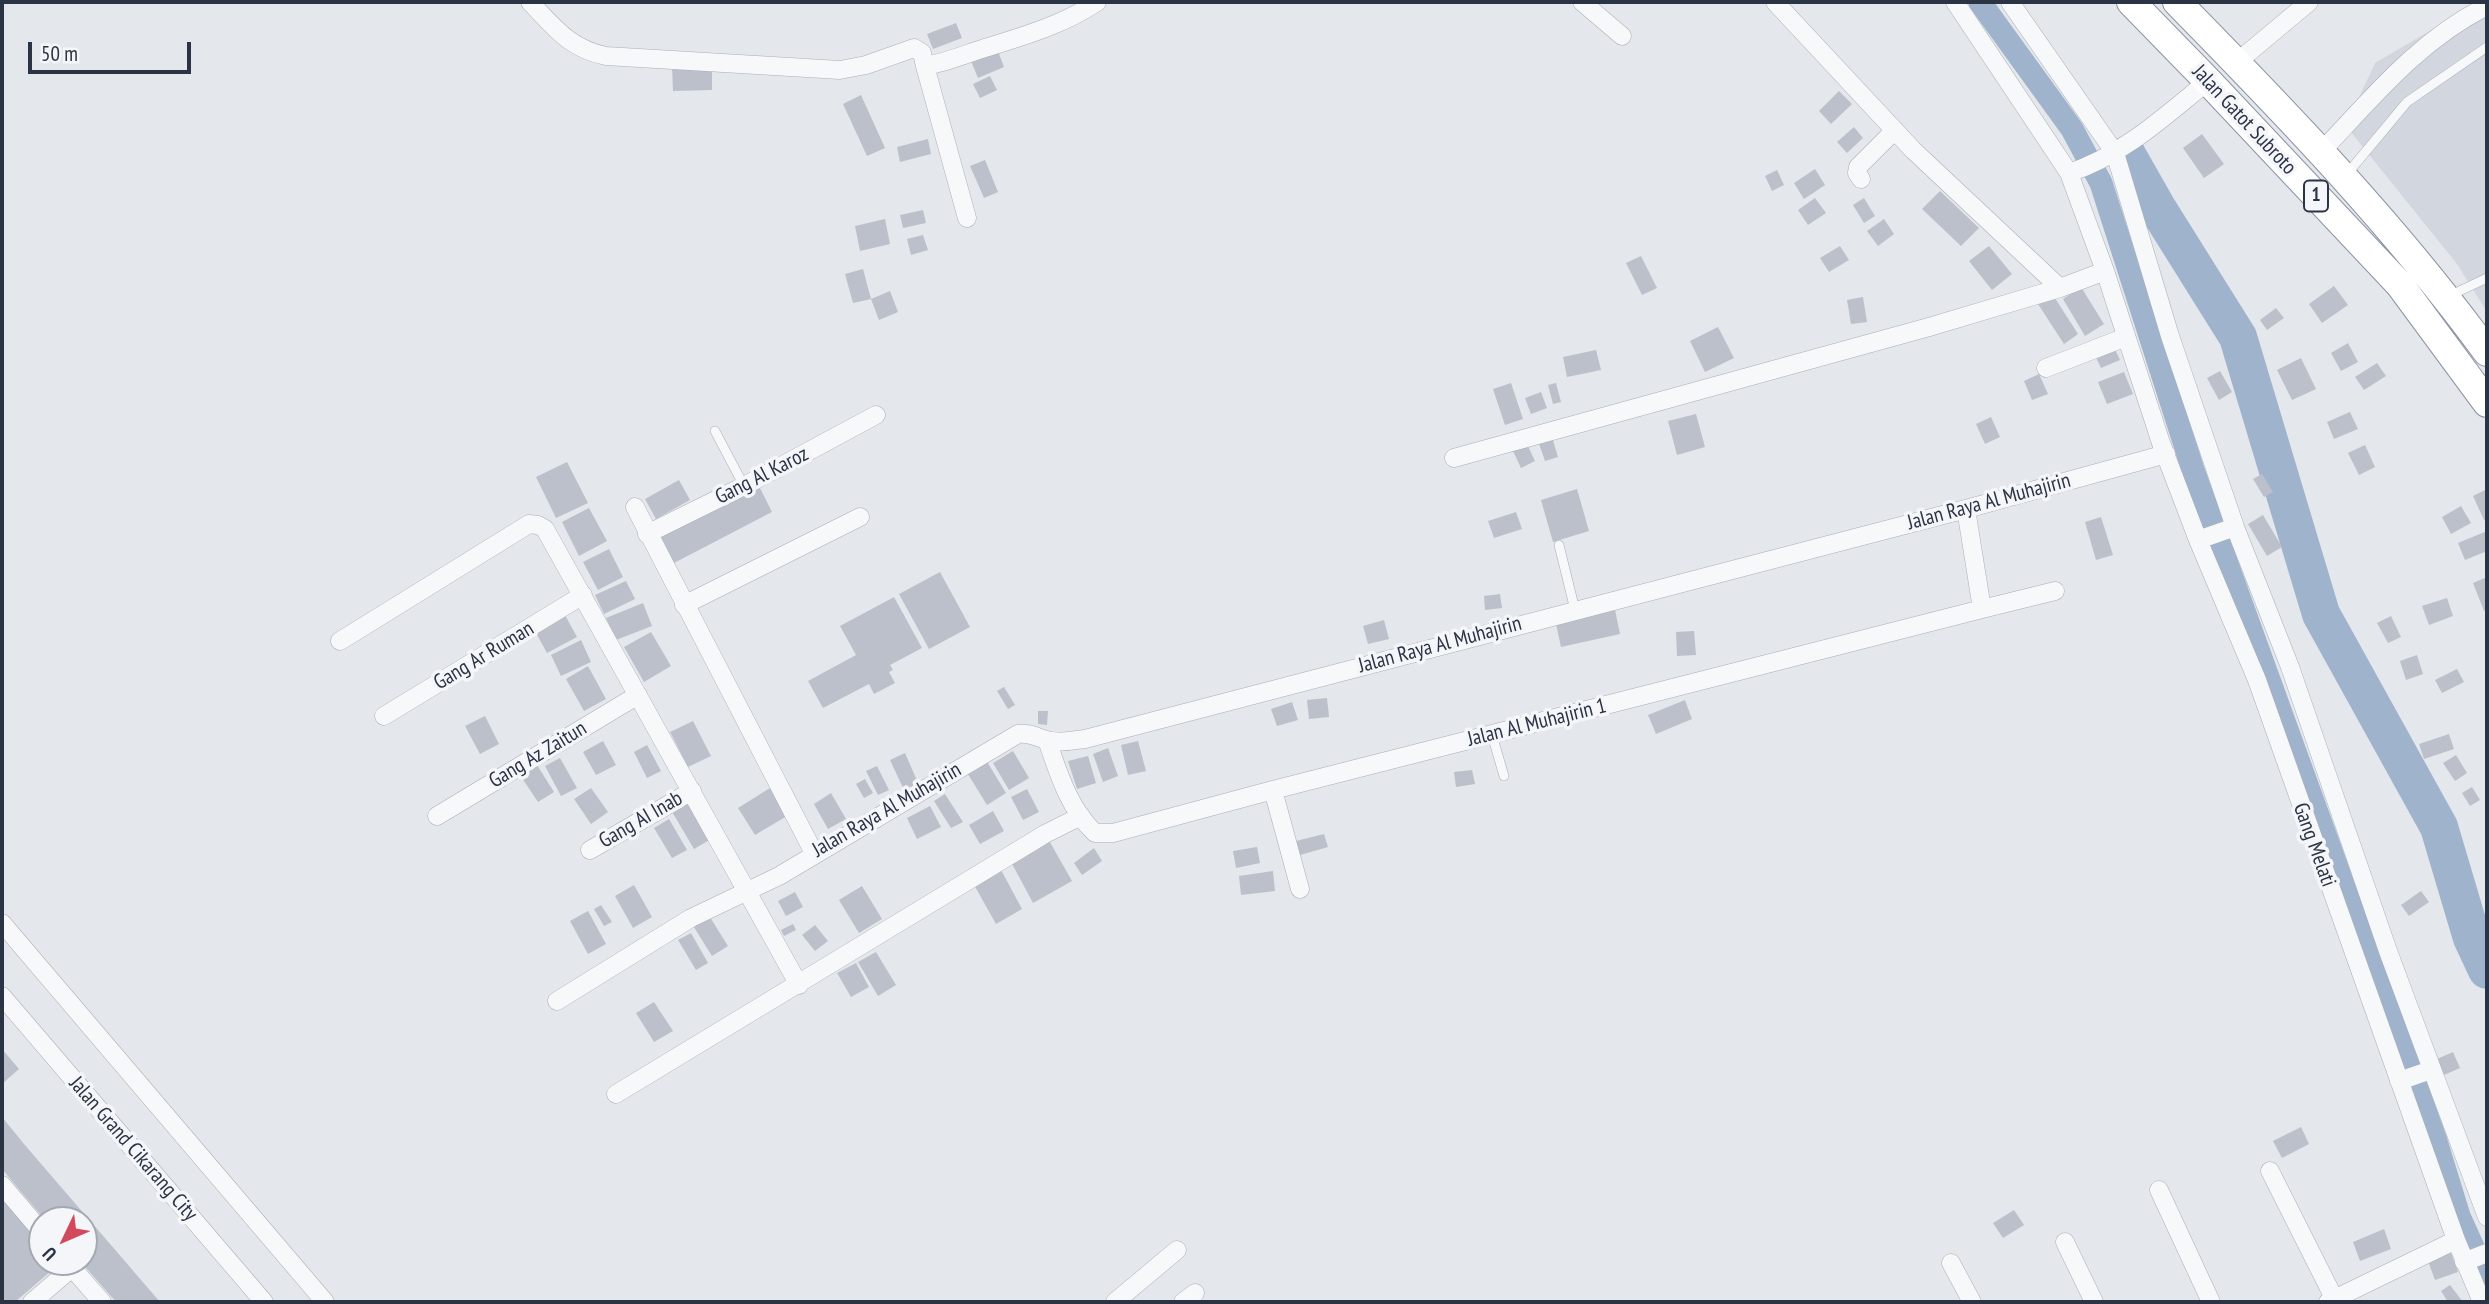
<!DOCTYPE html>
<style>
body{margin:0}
#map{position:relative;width:2489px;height:1304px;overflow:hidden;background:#e4e7ec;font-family:"PT Sans Narrow",sans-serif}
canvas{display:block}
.frame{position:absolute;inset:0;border:4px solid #2b3445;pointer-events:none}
.north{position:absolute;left:28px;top:1206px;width:70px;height:70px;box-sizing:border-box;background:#f4f6f9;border:2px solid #a4a8b1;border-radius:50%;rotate:226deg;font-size:19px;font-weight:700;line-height:28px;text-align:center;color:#2b3445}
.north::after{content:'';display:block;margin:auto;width:24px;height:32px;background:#d1495b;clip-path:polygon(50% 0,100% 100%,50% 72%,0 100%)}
.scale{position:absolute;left:28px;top:42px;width:163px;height:32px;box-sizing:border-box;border:4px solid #2b3445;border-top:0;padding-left:9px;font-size:21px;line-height:24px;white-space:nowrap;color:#2b3445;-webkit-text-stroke:5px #f4f6f9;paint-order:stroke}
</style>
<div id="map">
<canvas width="2489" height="1304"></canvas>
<div class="frame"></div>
<div class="north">U</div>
<div class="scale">50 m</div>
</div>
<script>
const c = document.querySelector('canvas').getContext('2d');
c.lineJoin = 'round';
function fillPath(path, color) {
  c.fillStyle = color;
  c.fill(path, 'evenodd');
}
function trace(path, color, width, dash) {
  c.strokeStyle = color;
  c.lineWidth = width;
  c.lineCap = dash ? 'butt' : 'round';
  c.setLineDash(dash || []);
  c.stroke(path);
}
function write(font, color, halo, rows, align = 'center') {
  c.font = font + ' "PT Sans Narrow",sans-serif';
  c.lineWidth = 7;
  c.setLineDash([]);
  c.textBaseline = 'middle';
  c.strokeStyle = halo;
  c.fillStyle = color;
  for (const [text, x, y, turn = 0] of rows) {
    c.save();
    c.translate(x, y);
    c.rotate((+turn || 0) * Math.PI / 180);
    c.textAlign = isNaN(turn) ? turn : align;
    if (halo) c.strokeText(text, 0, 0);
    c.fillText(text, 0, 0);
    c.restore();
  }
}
fillPath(new Path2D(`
 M2479,2H2487V312L2457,264L2346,126L2375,63Z`), '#d2d6de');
trace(new Path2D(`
 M1980,2L2072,129L2101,183L2193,470L2435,1138L2459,1216L2487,1278`), '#9fb4cc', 23);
trace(new Path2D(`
 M2127,155L2156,206L2238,337L2321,614L2439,827L2472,938L2487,970`), '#9fb4cc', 38);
fillPath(new Path2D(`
 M956,23L962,38L933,49L927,34Z
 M998,51L1004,67L978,78L971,61Z
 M672,67H712V90L673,91Z
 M990,76L997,90L980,98L973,84Z
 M1839,91L1852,104L1831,124L1819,111Z
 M861,95L885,148L867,156L843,104Z
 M1854,127L1863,138L1847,153L1837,142Z
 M2202,134L2224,164L2204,178L2183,148Z
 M928,139L931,154L900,162L897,147Z
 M985,160L998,192L984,198L970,166Z
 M1815,169L1825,185L1804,199L1794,183Z
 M1777,170L1784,185L1772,191L1765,176Z
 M1940,191L1979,228L1961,246L1922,209Z
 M1815,198L1826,213L1808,225L1798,210Z
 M1864,198L1875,216L1864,223L1853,205Z
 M923,210L926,223L903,228L900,215Z
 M885,219L890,244L860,251L855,226Z
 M1884,219L1894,234L1878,246L1867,231Z
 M923,235L928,250L911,255L907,239Z
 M1840,246L1849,260L1829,272L1820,258Z
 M1989,246L2012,274L1992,290L1969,261Z
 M1641,256L1657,288L1642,295L1626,263Z
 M863,269L871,299L853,303L845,274Z
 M2334,286L2348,305L2322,323L2309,304Z
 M2081,287L2104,324L2085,336L2063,299Z
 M890,291L898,312L879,320L871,299Z
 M2053,295L2078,334L2064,344L2038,304Z
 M1863,297L1867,322L1851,324L1847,300Z
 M2276,308L2284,318L2267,330L2260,320Z
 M1718,327L1734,358L1705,372L1690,341Z
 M2348,343L2358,362L2341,371L2331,353Z
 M2113,345L2120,360L2101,368L2094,353Z
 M1596,350L1601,370L1567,377L1563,357Z
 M2301,358L2316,389L2292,400L2277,370Z
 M2377,363L2386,376L2364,390L2355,377Z
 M2220,371L2232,392L2219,400L2207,378Z
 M2124,372L2133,394L2107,404L2098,382Z
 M2039,374L2048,394L2032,400L2024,381Z
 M1511,383L1523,419L1505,425L1493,389Z
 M1556,383L1561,402L1553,404L1548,385Z
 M1541,392L1547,408L1531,414L1525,398Z
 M2350,412L2358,429L2334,439L2327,422Z
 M1696,414L1705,447L1677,455L1668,421Z
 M1991,417L2000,437L1985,444L1976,424Z
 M1552,437L1558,457L1545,461L1538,441Z
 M1527,444L1535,461L1521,468L1513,451Z
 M2365,445L2375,467L2359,475L2348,453Z
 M567,462L588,503L556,518L536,477Z
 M2262,474L2273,492L2264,497L2253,479Z
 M679,480L690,500L656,519L645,499Z
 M758,484L772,512L674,563L660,535Z
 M1577,489L1589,531L1553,542L1541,500Z
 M2487,489V519L2484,520L2473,496Z
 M2461,506L2471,523L2451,534L2442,517Z
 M589,508L607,541L579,556L562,522Z
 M1516,512L1522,529L1494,538L1488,521Z
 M2263,515L2282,547L2267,556L2248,524Z
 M2101,517L2113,555L2096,560L2085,522Z
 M2487,531V551L2465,560L2458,543Z
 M609,549L623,577L598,590L583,562Z
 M940,572L970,627L929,649L899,594Z
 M2487,577V610L2484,611L2473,583Z
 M626,581L635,599L604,614L595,595Z
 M1500,594L1502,608L1485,610L1484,596Z
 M894,597L922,648L890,665L893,670L889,672L895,683L874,694L869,684L823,708L808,681L856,655L840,626Z
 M2447,598L2453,616L2429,625L2422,606Z
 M643,603L652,626L616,640L606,618Z
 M1614,605L1620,634L1561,647L1555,619Z
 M565,615L577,637L547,653L535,631Z
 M2391,616L2401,637L2388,643L2377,623Z
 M1384,620L1389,639L1368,644L1363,626Z
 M1694,631L1696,655L1677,656L1676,632Z
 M651,632L671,666L644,682L624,647Z
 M581,640L591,662L561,676L551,655Z
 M2417,655L2423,674L2406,680L2400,661Z
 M588,666L606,699L584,711L566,679Z
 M2457,669L2464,682L2442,693L2435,680Z
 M1004,687L1015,705L1008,709L997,691Z
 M1327,698L1329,717L1309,719L1307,700Z
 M1685,700L1692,719L1656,734L1648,715Z
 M1292,702L1298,720L1277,726L1271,709Z
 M1038,711H1048L1047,725L1038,724Z
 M485,716L499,744L480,754L465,726Z
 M693,721L711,756L688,767L670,732Z
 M2449,734L2454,749L2424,759L2419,744Z
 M603,741L616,765L596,775L583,752Z
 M1138,741L1146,771L1128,775L1121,745Z
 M647,745L661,771L647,778L634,752Z
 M1108,748L1118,776L1103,782L1093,754Z
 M1013,751L1029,778L1009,790L993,763Z
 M905,753L918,783L904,790L890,760Z
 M2456,755L2467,773L2455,781L2443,763Z
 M1088,756L1096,783L1077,789L1068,761Z
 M560,758L577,788L561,796L545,766Z
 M986,760L1006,793L987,805L966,771Z
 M537,765L554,792L538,802L520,775Z
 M877,766L889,790L878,795L866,771Z
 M1472,770L1475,784L1456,787L1454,772Z
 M865,779L873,793L864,798L856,784Z
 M2472,787L2480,800L2470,806L2462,793Z
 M591,788L608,812L591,824L574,799Z
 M770,788L787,816L755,835L738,808Z
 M1027,789L1039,812L1023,820L1011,797Z
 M831,793L846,819L828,829L814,804Z
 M945,794L963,822L951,828L934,801Z
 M689,800L711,839L694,849L671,810Z
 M930,806L941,827L917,839L907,818Z
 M993,811L1004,831L980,844L969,825Z
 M669,819L687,850L672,858L654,828Z
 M1324,834L1328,847L1300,855L1296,841Z
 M1047,837L1072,881L1033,903L1009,858Z
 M1257,847L1260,863L1236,868L1233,851Z
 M1094,848L1102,861L1082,875L1074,863Z
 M1000,868L1022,909L996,924L973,883Z
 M1273,871L1275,891L1241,895L1239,876Z
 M634,885L652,917L633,928L615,896Z
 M862,886L882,919L859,933L839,900Z
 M2421,891L2429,902L2409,916L2401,905Z
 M795,892L803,907L786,916L778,901Z
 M601,905L612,922L604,926L594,909Z
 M588,911L606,944L588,954L570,921Z
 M708,914L728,946L712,956L692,924Z
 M793,924L796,930L784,936L781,930Z
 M815,925L828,941L815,951L802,935Z
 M691,933L708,963L696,970L678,940Z
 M876,952L896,985L878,996L858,962Z
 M856,963L869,987L851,997L837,973Z
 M654,1002L673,1031L654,1042L636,1013Z
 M2,1049L19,1069L2,1084Z
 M2453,1052L2460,1068L2444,1075L2437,1059Z
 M2,1117L24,1144L160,1302H116L81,1262H84V1220H45L2,1169Z
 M2301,1127L2309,1144L2282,1158L2273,1141Z
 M2,1198L42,1246V1262H56L58,1265L15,1302H4L2,1300Z
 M2014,1210L2024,1225L2003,1238L1993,1223Z
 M2384,1229L2391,1249L2360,1261L2353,1242Z
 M2451,1253L2458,1272L2435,1280L2428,1261Z
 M2450,1285L2463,1302H2448L2441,1291Z`), '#bbc0ca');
const service = new Path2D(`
 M2347,174L2407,102L2487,47
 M2451,295L2487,278
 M715,431L744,486
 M1559,545L1575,610
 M1492,735L1504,776`);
const minor = new Path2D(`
 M530,2C554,27 570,49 606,56L840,70L866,65L914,48L922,53L925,66C945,63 963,55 982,49C1021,37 1063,25 1097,2
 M1582,2L1622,36
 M1775,2L1913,150L2060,288
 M1955,2L2069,173L2105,271L2161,443L2198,540L2257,680L2456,1240L2482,1302
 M2010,2L2115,153L2170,336L2235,527L2290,667L2388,951L2487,1217
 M2236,63L2309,2
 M925,66L967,218
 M2321,152C2372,98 2419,40 2487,6
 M2069,173C2123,155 2165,116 2208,81
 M1861,179L1857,173L1858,167L1895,130
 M2046,368L2126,337
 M1454,458L1929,327L2060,288L2105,271
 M635,507L814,853
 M647,534L744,486L876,415
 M2198,540L2235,527
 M684,605L860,517
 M1982,609L2055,591
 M340,641L529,524L538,525L545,529L799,985
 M384,716L583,595
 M1047,740C1058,772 1069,809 1095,833H1113L1273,790L1982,609L1966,509
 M1273,790L1300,889
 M437,816L638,695
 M590,850L692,791
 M2,923L325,1302
 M2,996L264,1302
 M557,1001L691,918L779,876L1018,734C1031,732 1039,739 1051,741C1062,743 1074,740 1085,739L1966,509L2166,454
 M2399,1081L2431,1070
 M616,1094L1045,834L1081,816
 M2270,1171L2336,1302
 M2,1185L42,1232
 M2159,1190L2211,1302
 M2065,1242L2094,1302
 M67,1262L102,1302
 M2464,1262L2487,1253
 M1951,1263L1972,1302
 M32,1302L72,1268
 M1115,1302L1177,1250
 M1183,1302L1195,1293
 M2328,1302L2456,1240`);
const trunk = new Path2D(`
 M2131,2L2208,81L2400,285L2487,403
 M2177,2C2286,113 2395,226 2487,352`);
trace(service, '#a9aeb7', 10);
trace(minor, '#a9aeb7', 19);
trace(trunk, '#8b94a3', 30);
trace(service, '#f7f8fa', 9);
trace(minor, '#f7f8fa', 18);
trace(trunk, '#fff', 28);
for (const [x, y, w] of [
 [2316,196,24]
]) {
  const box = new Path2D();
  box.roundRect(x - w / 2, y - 15.5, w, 31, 5);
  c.fillStyle = '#f4f6f9';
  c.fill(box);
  trace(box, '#2b3445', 2);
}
write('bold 19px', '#2b3445', null, [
 ["1",2316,196]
]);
write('21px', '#2b3445', '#f4f6f9', [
 ["Jalan Gatot Subroto",2244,120,47],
 ["Gang Al Karoz",762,476,-27],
 ["Jalan Raya Al Muhajirin",1989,502,-15],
 ["Jalan Raya Al Muhajirin",1440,645,-15],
 ["Gang Ar Ruman",484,656,-31],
 ["Jalan Al Muhajirin 1",1537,723,-14],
 ["Gang Az Zaitun",538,755,-31],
 ["Jalan Raya Al Muhajirin",887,810,-30],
 ["Gang AI Inab",641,820,-30],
 ["Gang Melati",2314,845,70],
 ["Jalan Grand Cikarang City",133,1149,49]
]);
</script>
